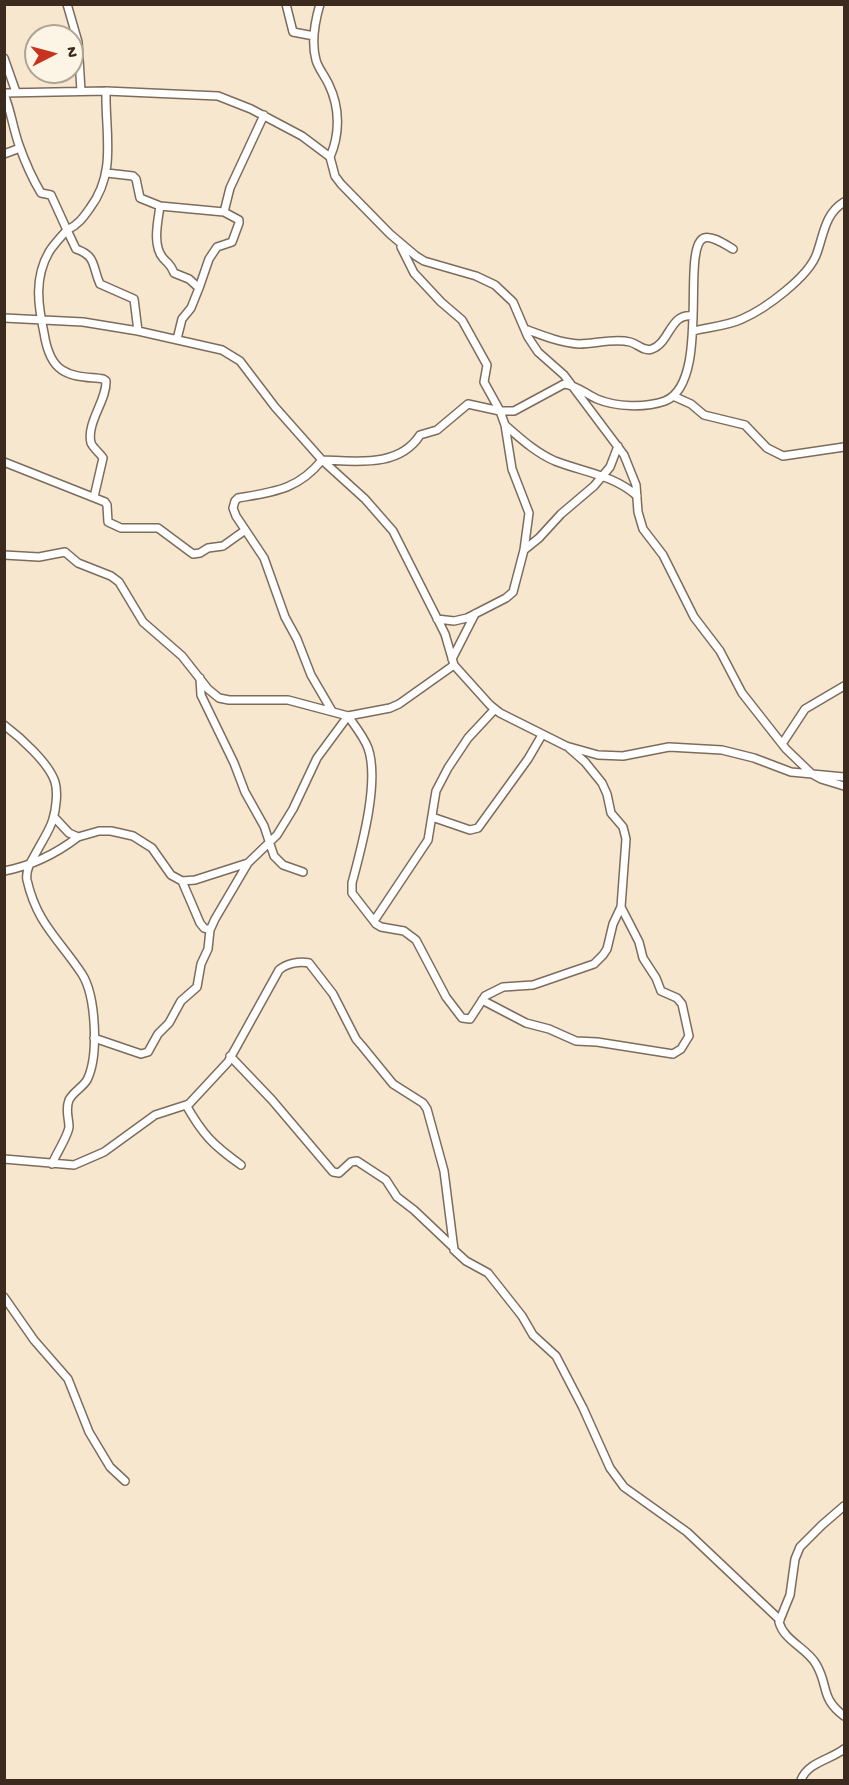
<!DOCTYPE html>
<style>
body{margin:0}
#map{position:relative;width:849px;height:1785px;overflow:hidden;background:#f7e7cf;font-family:"Gochi Hand",sans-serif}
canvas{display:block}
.frame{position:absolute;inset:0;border:6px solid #3b2a1e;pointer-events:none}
.north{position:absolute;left:24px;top:24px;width:60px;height:60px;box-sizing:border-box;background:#fcf5e5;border:2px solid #afa495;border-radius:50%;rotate:84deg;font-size:16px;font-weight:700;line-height:24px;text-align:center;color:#3b2a1e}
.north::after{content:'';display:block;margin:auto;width:21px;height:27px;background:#c8321e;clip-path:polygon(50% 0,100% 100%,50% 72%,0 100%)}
</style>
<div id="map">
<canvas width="849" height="1785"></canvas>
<div class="frame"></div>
<div class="north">N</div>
</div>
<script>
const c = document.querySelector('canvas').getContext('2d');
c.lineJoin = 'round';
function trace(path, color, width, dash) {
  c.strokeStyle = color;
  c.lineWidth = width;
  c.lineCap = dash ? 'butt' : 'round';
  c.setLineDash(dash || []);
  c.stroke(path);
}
const street = new Path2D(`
 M67,4L78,42L81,91
 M286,4L293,32L314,36
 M320,4C315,21 311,42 316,60C318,68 325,76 329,85C340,108 340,134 330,157
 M4,58L16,92
 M106,91C105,133 117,172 90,208C83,218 78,225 67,230L76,249C97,256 92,267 100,284L134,299L138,331
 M4,93L106,91L218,96L251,109L302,136L330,157L335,176L341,184L390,234L416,256L424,261L476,276L495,285L513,302L528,337L538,352L564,375L624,455L636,485L638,512L643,529L663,555L694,617L720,651L742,693L786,749L812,774L821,779L844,786
 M4,94C11,111 13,128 19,145C25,162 32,178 41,193L51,195L67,230C61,237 54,244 49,252C34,278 38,305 44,333C46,346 51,363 62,370C74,378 90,377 103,379L106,381C107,400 86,423 91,443C93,448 100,453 103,458L94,497
 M4,154L20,148
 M107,173L133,176L136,179L140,198L160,206
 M401,247L414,273L441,302L462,320L487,365L484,382L500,411L505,425L512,469L529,513L524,550L513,592L506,598L467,618L454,621L437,619
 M199,288L209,259L217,247L232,242L239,223V220L224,212
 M4,318L83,322L138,331L222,350L240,361L275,407L322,460L365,499L393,531L445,634L454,665L490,705L500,713L566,746L598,755L623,756L669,747L722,750L754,758L791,772L844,777
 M525,329C541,335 561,343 579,344C596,344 613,338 630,342C638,344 644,352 652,349C670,343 670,312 693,316
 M693,331C709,327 727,326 742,319C765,309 809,277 817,253C824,233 825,214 844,202
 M177,339L182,319L191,308L199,288L189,279L174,273C170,263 169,265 163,258C152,245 158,221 160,206L224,212L230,188L264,115
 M673,396L691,404L704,415L745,425L767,448L783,456L844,447
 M505,425C520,438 536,453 555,461C583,472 614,475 637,496
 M4,462L105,502L107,505L108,522L121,528H158L193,554L200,553L208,548L223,546L244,531
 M524,550L539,538L561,514L594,486L610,467L618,446
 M4,555L39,557L65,552L78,563L111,576L119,582L143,622L182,656L208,689L219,698L229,700H288L348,716L390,708L399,704L454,665
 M452,659L475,614
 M200,678L201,695L234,763L245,792L264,826L274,856L283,865L303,872
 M332,711L311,675L297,639L285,617L264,558L236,516L233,508L235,501L238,498C273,492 298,490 322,460C356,461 399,468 420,435L437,430L468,404L500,411H514L564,384C576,385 586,394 597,399C616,407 645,408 665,401C712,382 680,247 704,238C712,235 726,245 733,249
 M4,725C20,737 49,763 55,782C58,792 56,809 53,819C50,830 42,841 37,851C32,860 25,870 27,880C37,924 59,939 82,974C96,996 99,1056 87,1080C82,1088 73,1092 69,1100C65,1110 69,1118 69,1127C68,1136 56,1154 52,1164
 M782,744L805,709L844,686
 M54,817L69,833L78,837L99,831H111L133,836L152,848L171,875L182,881L195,880L248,863L277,835L293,809L317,758L348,716C355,726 364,737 368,748C380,782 361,849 352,883V893L376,924L381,927L404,931L416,940L446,997L462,1018L470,1019L485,996L503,987L533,985L594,964L603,955L607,949L613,924L621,907
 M432,817L470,830L478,828L528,759L542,735
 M4,871C31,866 57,853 78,837
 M182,881L200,923L204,928L210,930
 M374,921L428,840L436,791L448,768L468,738L495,709
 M482,1000L526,1023L549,1029L576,1041L597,1042L673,1054L681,1049L689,1036L682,1004L677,998L661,991L656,978L643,958L639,942L621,907L626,839L623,827L611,813L607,794L602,783L585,762L569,748
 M94,1038L141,1054L148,1052L158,1034L169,1023L181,1001L197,987L201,964L208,949L210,930L215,919L248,863
 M230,1056L272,1100L333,1172L339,1173L351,1162L357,1161L386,1180L397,1197L414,1210L452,1246
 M186,1105C203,1135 213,1145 241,1165
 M4,1159L74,1165L104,1152L155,1115L189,1104L228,1062L279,970C287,963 300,961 309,963L333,994L356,1039L362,1046L393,1084L423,1103L427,1109L444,1171L454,1250L466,1261L488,1273L522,1316L533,1335L556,1356L583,1408L610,1468L624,1487L687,1532L780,1620
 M4,1297L34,1340L68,1379L89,1432L110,1467L125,1481
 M844,1506L822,1525L800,1547L795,1559L790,1595L779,1622C784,1641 807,1648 816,1664C829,1686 820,1698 844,1716
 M801,1780C808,1762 830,1760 844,1749`);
trace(street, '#7d6c5c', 10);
trace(street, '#fff', 7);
</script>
